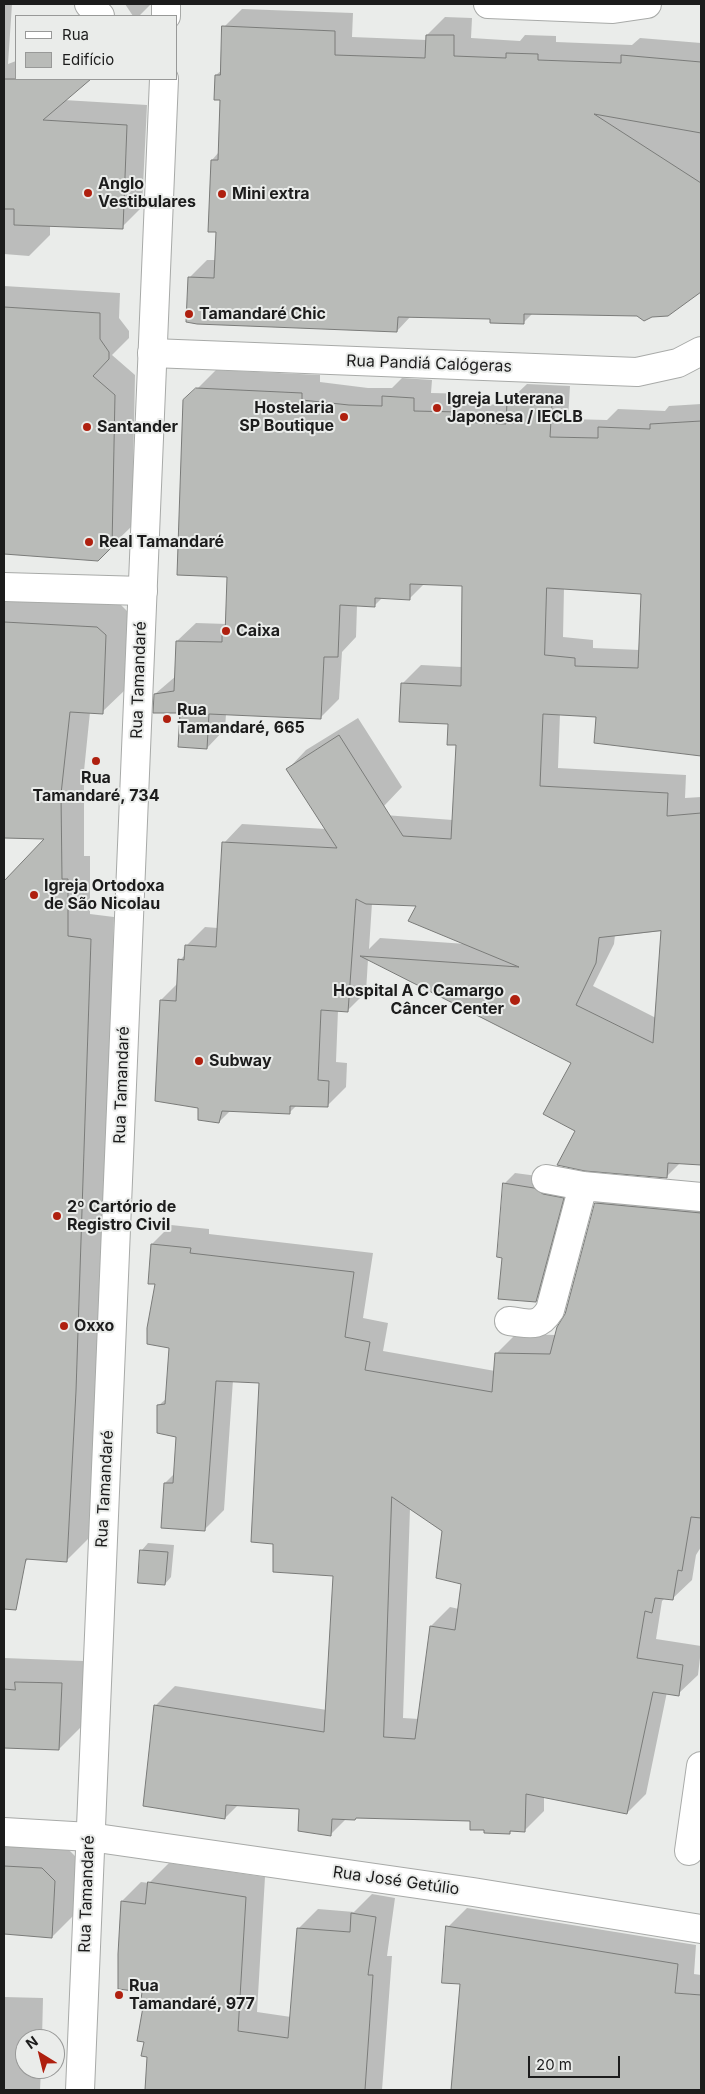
<!DOCTYPE html>
<meta charset="utf-8">
<style>
body{margin:0}
#map{position:relative;width:705px;height:2094px;overflow:hidden;background:#eaecea;font-family:Inter,sans-serif}
canvas{display:block}
.frame{position:absolute;inset:0;border:5px solid #1c1c1c;pointer-events:none}
.legend{position:absolute;left:15px;top:15px;width:162px;height:65px;box-sizing:border-box;background:#eaecea;border:1px solid #989998;margin:0;padding:6px 9px;list-style:none;font-size:15px;color:#1c1c1c}
.legend li{display:flex;align-items:center;gap:10px;height:25px}
.legend b{width:25px;border:1px solid #989998}
.north{position:absolute;left:15px;top:2029px;width:50px;height:50px;box-sizing:border-box;background:#eaecea;border:1px solid #989998;border-radius:50%;rotate:324deg;font-size:14px;font-weight:700;line-height:20px;text-align:center;color:#1c1c1c}
.north::after{content:'';display:block;margin:auto;width:18px;height:22px;background:#af200f;clip-path:polygon(50% 0,100% 100%,50% 72%,0 100%)}
.scale{position:absolute;left:528px;top:2056px;width:92px;height:22px;box-sizing:border-box;border:2px solid #1c1c1c;border-top:0;padding-left:6px;font-size:15px;line-height:18px;white-space:nowrap;color:#1c1c1c;-webkit-text-stroke:4px #eaecea;paint-order:stroke}
</style>
<div id="map">
<canvas width="705" height="2094"></canvas>
<div class="frame"></div>
<ul class="legend">
<li><b style="height:6px;background:#fff"></b>Rua</li>
<li><b style="height:14px;background:#b9bbb8"></b>Edifício</li>
</ul>
<div class="north">N</div>
<div class="scale">20 m</div>
</div>
<script>
const c = document.querySelector('canvas').getContext('2d');
c.lineJoin = 'round';
function fillPath(path, color) {
  c.fillStyle = color;
  c.fill(path, 'evenodd');
}
function trace(path, color, width, dash) {
  c.strokeStyle = color;
  c.lineWidth = width;
  c.lineCap = dash ? 'butt' : 'round';
  c.setLineDash(dash || []);
  c.stroke(path);
}
function write(font, color, halo, rows, align = 'center') {
  c.font = font + ' Inter,sans-serif';
  c.lineWidth = 4;
  c.setLineDash([]);
  c.textBaseline = 'middle';
  c.strokeStyle = halo;
  c.fillStyle = color;
  for (const [text, x, y, turn = 0] of rows) {
    c.save();
    c.translate(x, y);
    c.rotate((+turn || 0) * Math.PI / 180);
    c.textAlign = isNaN(turn) ? turn : align;
    if (halo) c.strokeText(text, 0, 0);
    c.fillText(text, 0, 0);
    c.restore();
  }
}
fillPath(new Path2D(`
 M4,4H12L8,64L16,61V79H89L64,100L147,105L142,207L122,227L50,225V235L29,256L4,254Z
 M125,4H151L139,16H133Z
 M242,9L353,13L352,37L427,40V35L445,17L472,18L471,38L520,41L525,35L556,36V42L632,45L640,38L701,43V291L668,315L533,313L523,323L492,318L411,316L397,331L189,278L207,260H216L217,231L212,160L219,152L221,99L216,75L222,70L224,27Z
 M4,286L120,293L119,318L129,331V338L112,355L135,375L132,526L98,559L4,554Z
 M216,370L320,375V382L368,388H392L402,378L432,380L431,393L478,394V404L508,405V402L527,384L570,386L568,419L607,420L618,409L665,411L669,406L701,404V755L595,742L597,716L560,714L558,768L686,775L685,798L701,797V1164L681,1162L666,1177L576,1130L573,1062L368,959L366,992L348,1010H338L336,1062L347,1063L346,1087L328,1105H297L290,1112L231,1110L219,1122L200,1107L161,1000L178,983L180,960L186,954V946L205,927L218,928L224,843L242,824L326,829L288,769L306,750L358,718L402,787L384,806L370,814L453,820L457,744L449,723L402,684L421,665L462,667L463,585L424,584L409,599L383,597L374,606L357,605L356,637L342,652L339,699L320,718L226,714L225,729L207,748L181,712L155,694L176,676L177,641L196,623L227,624L229,576L185,401ZM564,588L642,593L640,650L593,648V640L563,637ZM372,903L418,905L466,944L380,938L369,949ZM663,930L656,1018L593,986L614,944L615,935Z
 M4,599L120,604L128,612L125,690L102,712H90L84,771V856H90V914L114,917L99,1368L89,1538L66,1561L29,1558L24,1564L4,1562V1127L6,1112H4V882L47,838L4,837Z
 M515,1173L545,1177L574,1188L546,1289L536,1300L503,1257L504,1184Z
 M615,1184L701,1192V1547L696,1555L692,1580L672,1599L665,1598L662,1601L656,1639L701,1646V1649L698,1675L678,1694L667,1692L646,1794L627,1813L544,1796V1811L525,1830H512L509,1833L485,1829L471,1820L357,1817L347,1818L331,1834L300,1808L238,1805L225,1818L155,1706L175,1686L327,1710L334,1575L274,1542L260,1382L233,1380L224,1510L205,1529L165,1483L175,1473L177,1436L158,1406L167,1398L170,1347L157,1283L152,1244L171,1225L209,1229V1234L373,1253L363,1318L388,1323L383,1351L495,1371L497,1353L516,1334L556,1335L566,1315L596,1203ZM410,1508L443,1530L463,1583L459,1609L450,1607L431,1626L419,1719L403,1718Z
 M148,1543L174,1545L171,1577L165,1584L139,1582L142,1550Z
 M4,1658L84,1661L82,1726L59,1749L4,1746Z
 M4,1843L65,1846L77,1858L75,1914L52,1937L4,1932Z
 M169,1863L265,1877L257,2012L291,2017L298,1929L318,1909L354,1912L372,1894L395,1898L387,1956H392L382,2090H146L149,2056L146,2041L143,1991L122,1901L141,1882L149,1883Z
 M467,1908L696,1945L694,1974L701,1975V2090H453L461,1983L448,1927Z
 M4,1997L43,1998L42,2039H25V2069H41L40,2090H4Z`), '#0003');
const building = new Path2D(`
 M222,26L335,31V55L425,58L426,35H454V56L506,58V53L538,54V60L621,63V55L701,62V133L594,114L701,183V292L668,316L652,317L644,321L637,316L524,314V324L490,323V319L398,317L397,332L197,324L186,322L188,277L214,278L216,232H208L211,160H218L220,100H214L215,75H220Z
 M4,79H91L43,120L127,125L123,229L14,225V209H4Z
 M4,307L100,313V339L109,352V359L93,376L115,395L112,547L98,561L4,554Z
 M196,388L302,393V400L349,405L382,406V396L414,398V411L460,412V422L506,424L507,402L552,404L550,437L598,438V427L650,429V424L701,421V756L594,743L596,717L543,714L540,786L668,793L667,816L701,813V1165L668,1163L667,1178L585,1171L557,1165L575,1131L543,1114L571,1063L360,956L519,967L408,921L416,906L366,904L356,899L348,1012L321,1010L318,1080L329,1081L328,1107L290,1106V1114L222,1111L219,1123L198,1120V1108L155,1101L160,1000L176,1001L178,959L184,960L185,945L216,947L222,842L337,848L286,769L339,735L403,836L451,839L456,745H447L448,724L399,722L401,683L461,686L462,586L410,584V600L375,598V607L340,605L338,657H324L321,719L209,714L207,749L178,747L180,713H153L154,694L174,691L176,641L222,642V635H225L227,577L177,575L183,400ZM547,588L641,594L638,668L575,666V658L545,655ZM661,931L653,1043L576,1005L596,963L599,938Z
 M4,622L97,627L106,635L103,714L70,712L61,794L62,879H68V936L91,939L76,1391L67,1562L26,1559L16,1610L4,1609V881L44,839L4,838Z
 M503,1183L534,1188L543,1194L564,1198L536,1302L498,1299L502,1258L497,1257Z
 M595,1203L701,1213V1518L691,1517L682,1571L678,1570L673,1600L655,1598L652,1613L645,1611L637,1658L683,1665L679,1696L653,1692L627,1814L526,1794L525,1832L510,1831V1834L484,1833V1830H470V1821L356,1818L355,1820L332,1819L331,1836L298,1831L299,1809L226,1805L225,1819L143,1806L154,1705L324,1732L333,1576L273,1572V1544L251,1542L259,1383L216,1381L205,1531L161,1528L164,1483H173L176,1437L157,1433V1405L165,1404L169,1348L147,1344V1328L155,1284H148L151,1244L191,1248L190,1253L354,1272L345,1337L370,1342L365,1370L492,1392L495,1353L550,1354L557,1327L565,1314ZM392,1497L442,1531L436,1578L461,1584L455,1630L430,1626L415,1739L384,1737Z
 M140,1550L168,1552L165,1585L138,1583Z
 M15,1682L62,1683L59,1750L4,1748V1689L15,1690Z
 M4,1866L42,1868L55,1881L52,1938L4,1934Z
 M148,1882L246,1897L238,2031L288,2038L297,1928L350,1932L351,1913L376,1917L368,1975H373L365,2090H145L147,2057L141,2056L144,2042L137,2041L143,2007H140L142,1992L118,1989V1954L121,1901L145,1904Z
 M446,1926L678,1964L675,1993L701,1995V2090H451L460,1984L442,1983Z`);
fillPath(building, '#b9bbb8');
trace(building, '#7a7b79', 1);
const minor = new Path2D(`
 M488,4L613,9L647,4
 M152,353L637,372L678,363L701,351
 M4,587L143,591
 M546,1179L583,1186L701,1197
 M509,1321C529,1323 538,1329 550,1310L583,1186
 M4,1832L90,1837L473,1892L701,1929
 M689,1851L701,1766`);
const tertiary = new Path2D(`
 M89,4L100,16
 M166,16V4
 M80,2090L164,79`);
trace(minor, '#a8aaa8', 30);
trace(tertiary, '#a8aaa8', 30);
trace(minor, '#fff', 28);
trace(tertiary, '#fff', 28);
for (const [x, y, r, color] of [
 [88,193,5,"#af200f"],
 [222,194,5,"#af200f"],
 [189,314,5,"#af200f"],
 [437,408,5,"#af200f"],
 [344,417,5,"#af200f"],
 [87,427,5,"#af200f"],
 [89,542,5,"#af200f"],
 [226,631,5,"#af200f"],
 [167,719,5,"#af200f"],
 [96,761,5,"#af200f"],
 [34,895,5,"#af200f"],
 [515,1000,6,"#af200f"],
 [199,1061,5,"#af200f"],
 [57,1216,5,"#af200f"],
 [64,1326,5,"#af200f"],
 [119,1995,5,"#af200f"]
]) {
  const dot = new Path2D();
  dot.arc(x, y, r, 0, 2 * Math.PI);
  c.fillStyle = color;
  c.fill(dot);
  trace(dot, '#eaecea', 2);
}
write('bold 16px', '#1c1c1c', '#eaecea', [
 ["Anglo",98,184],
 ["Vestibulares",98,202],
 ["Mini extra",232,194],
 ["Tamandaré Chic",199,314],
 ["Igreja Luterana",447,399],
 ["Japonesa / IECLB",447,417],
 ["Hostelaria",334,408,"right"],
 ["SP Boutique",334,426,"right"],
 ["Santander",97,427],
 ["Real Tamandaré",99,542],
 ["Caixa",236,631],
 ["Rua",177,710],
 ["Tamandaré, 665",177,728],
 ["Rua",96,778,"center"],
 ["Tamandaré, 734",96,796,"center"],
 ["Igreja Ortodoxa",44,886],
 ["de São Nicolau",44,904],
 ["Hospital A C Camargo",504,991,"right"],
 ["Câncer Center",504,1009,"right"],
 ["Subway",209,1061],
 ["2º Cartório de",67,1207],
 ["Registro Civil",67,1225],
 ["Oxxo",74,1326],
 ["Rua",129,1986],
 ["Tamandaré, 977",129,2004]
], 'left');
write('16px', '#1c1c1c', '#eaecea', [
 ["Rua Pandiá Calógeras",429,364,2],
 ["Rua Tamandaré",139,680,-88],
 ["Rua Tamandaré",122,1085,-88],
 ["Rua Tamandaré",105,1489,-87],
 ["Rua José Getúlio",396,1881,8],
 ["Rua Tamandaré",87,1894,-88]
]);
</script>
